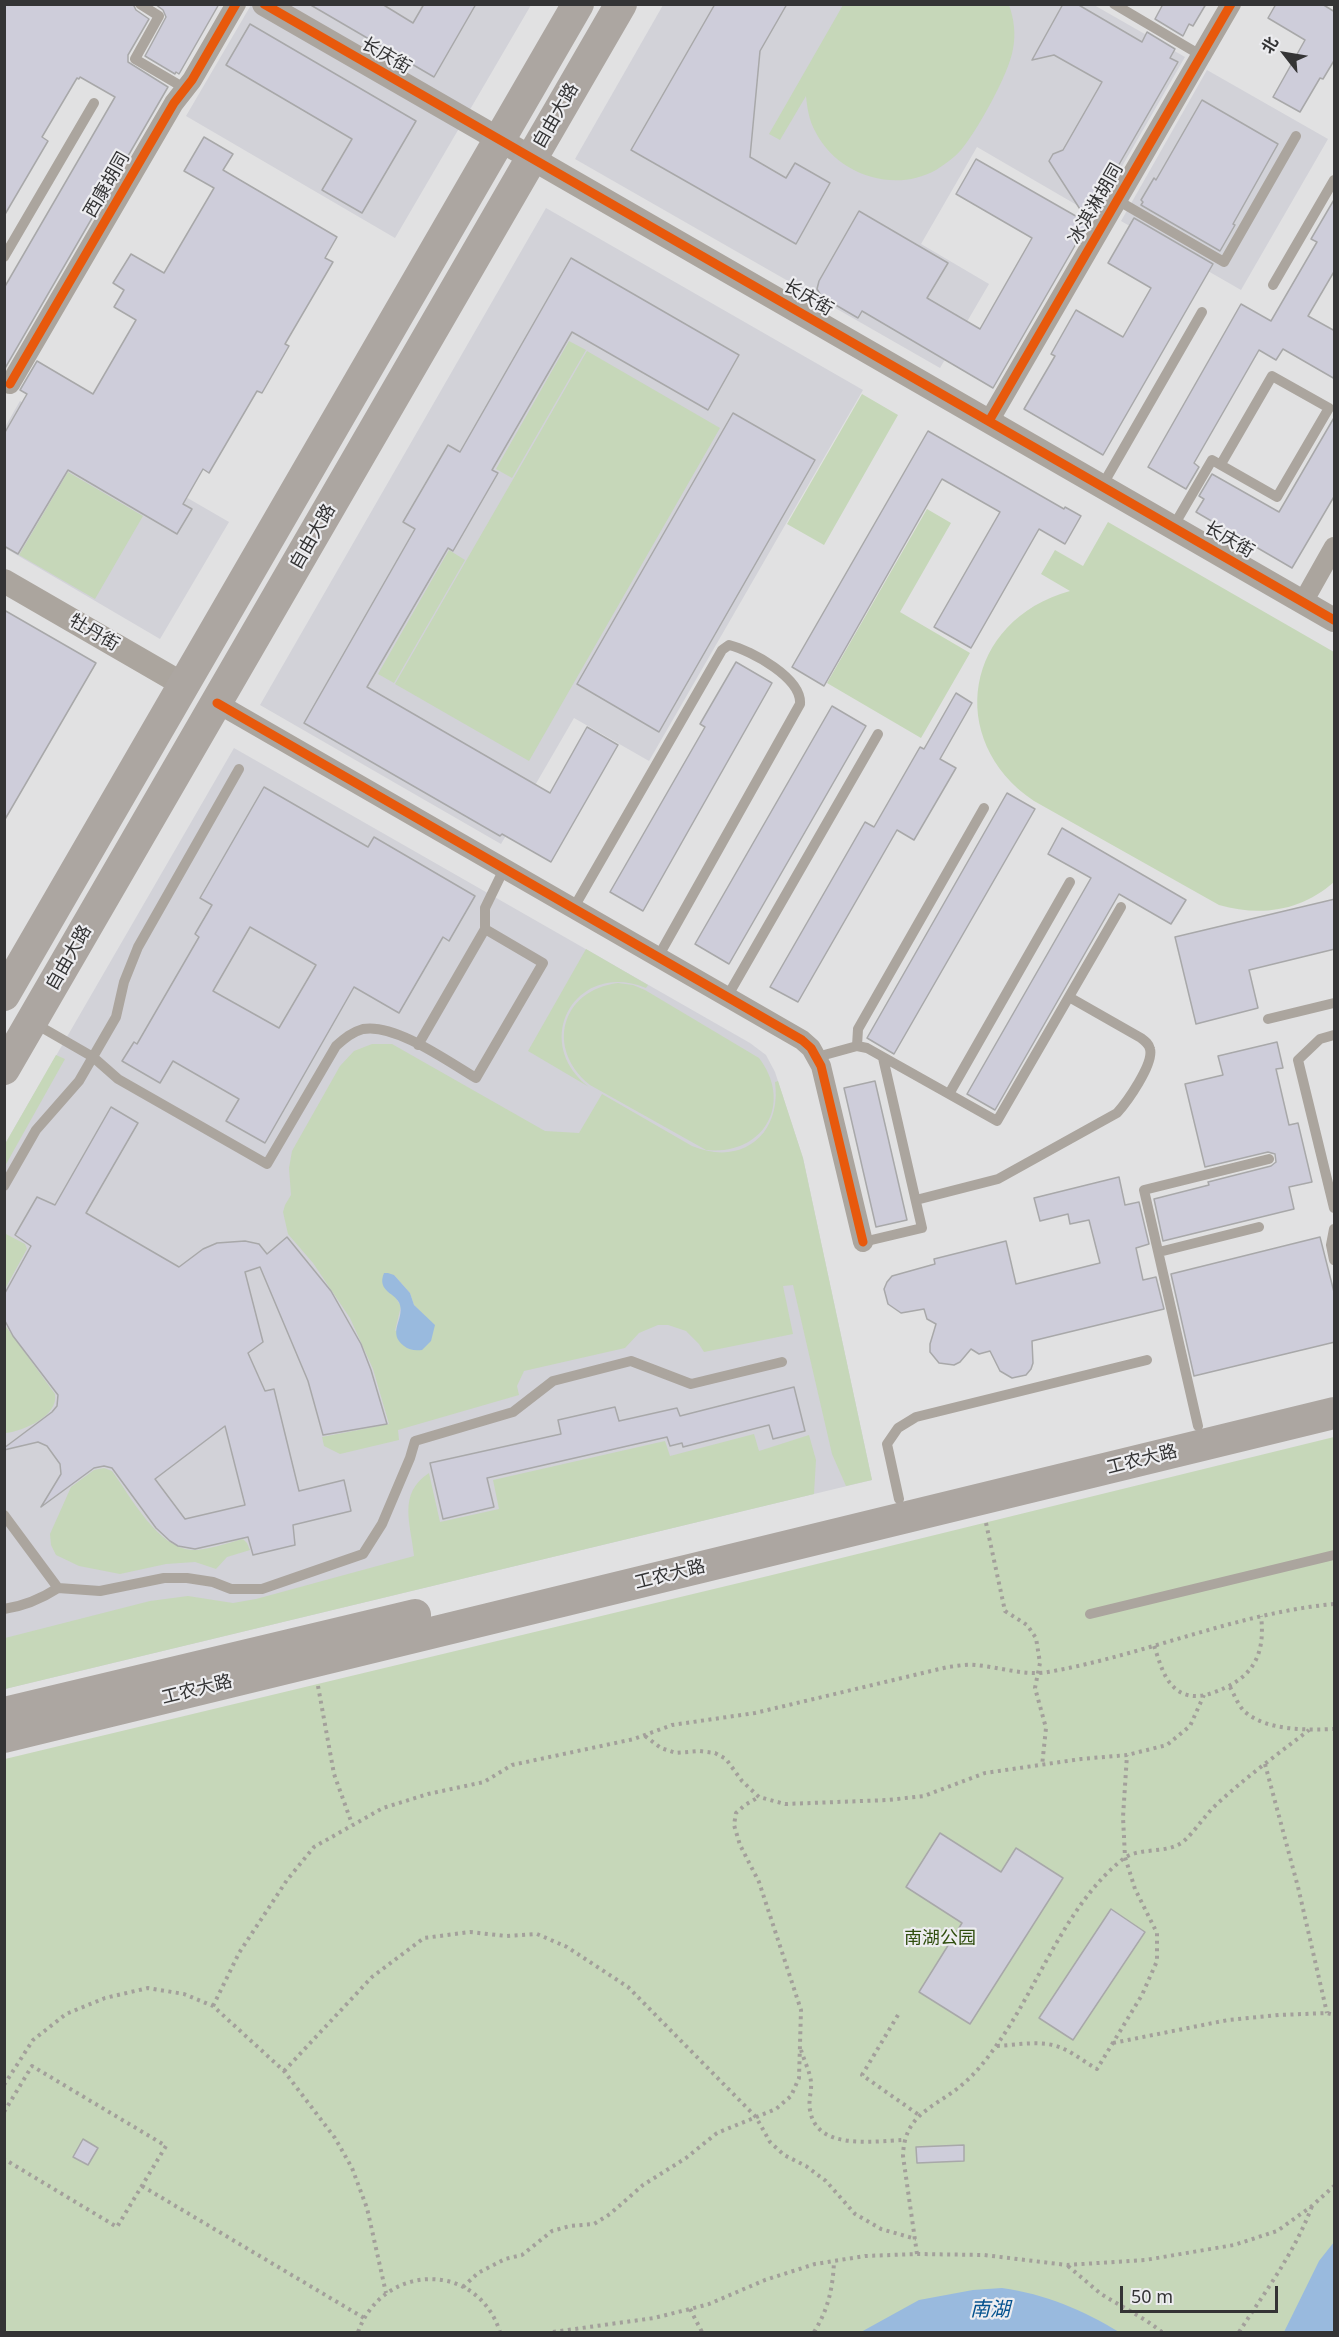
<!DOCTYPE html>
<meta charset="utf-8">
<style>
body{margin:0}
#map{position:relative;width:1339px;height:2337px;overflow:hidden;background:#e1e1e2;font-family:"Noto Sans","Noto Sans SC",sans-serif}
canvas{display:block}
.frame{position:absolute;inset:0;border:6px solid #343435;pointer-events:none}
.north{position:absolute;left:1255px;top:24px;width:60px;height:60px;-webkit-text-stroke:4px #ededf0;paint-order:stroke;rotate:301deg;font-size:16px;font-weight:700;line-height:24px;text-align:center;color:#343435}
.north::after{content:'';display:block;margin:auto;width:21px;height:27px;background:#343435;clip-path:polygon(50% 0,100% 100%,50% 72%,0 100%)}
.scale{position:absolute;left:1120px;top:2286px;width:158px;height:27px;box-sizing:border-box;border:3px solid #343435;border-top:0;padding-left:8px;font-size:18px;line-height:21px;white-space:nowrap;color:#343435;-webkit-text-stroke:4px #ededf0;paint-order:stroke}
</style>
<div id="map">
<canvas width="1339" height="2337"></canvas>
<div class="frame"></div>
<div class="north">北</div>
<div class="scale">50 m</div>
</div>
<script>
const c = document.querySelector('canvas').getContext('2d');
c.lineJoin = 'round';
function fillPath(path, color) {
  c.fillStyle = color;
  c.fill(path, 'evenodd');
}
function trace(path, color, width, dash) {
  c.strokeStyle = color;
  c.lineWidth = width;
  c.lineCap = dash ? 'butt' : 'round';
  c.setLineDash(dash || []);
  c.stroke(path);
}
function write(font, color, halo, rows, align = 'center') {
  c.font = font + ' "Noto Sans","Noto Sans SC",sans-serif';
  c.lineWidth = 4.5;
  c.setLineDash([]);
  c.textBaseline = 'middle';
  c.strokeStyle = halo;
  c.fillStyle = color;
  for (const [text, x, y, turn = 0] of rows) {
    c.save();
    c.translate(x, y);
    c.rotate((+turn || 0) * Math.PI / 180);
    c.textAlign = isNaN(turn) ? turn : align;
    if (halo) c.strokeText(text, 0, 0);
    c.fillText(text, 0, 0);
    c.restore();
  }
}
fillPath(new Path2D(`
 M251,5H531L395,238L186,116Z
 M663,5H1094L1185,57L1094,215L977,147L921,244L989,284L940,368L575,159Z
 M1207,70L1328,139L1241,290L1121,221Z
 M546,208L863,390L649,761L574,718L501,844L260,705Z
 M20,401L229,522L160,639L5,548V427Z
 M234,748L750,1043L766,1055L775,1072L803,1158L872,1480L5,1689V1144Z`), '#d2d2d8');
fillPath(new Path2D(`
 M843,5H1009C1014,19 1016,34 1013,49C1009,74 977,131 961,150C954,158 945,164 936,170C893,194 836,174 815,131C809,120 807,107 806,96L780,140L769,134Z
 M569,341L586,350L512,478L496,469Z
 M587,351L720,428L529,761L395,684Z
 M862,394L898,415L824,545L787,524Z
 M68,472L143,516L95,599L19,555Z
 M927,509L951,523L900,612L970,653L921,738L827,683Z
 M1108,522L1334,652V882C1301,911 1261,917 1219,905L1034,801C944,740 965,620 1070,591L1041,574L1055,550L1083,566Z
 M449,550L465,560L394,683L378,674Z
 M586,949L648,985L646,988C577,959 529,1041 589,1087L528,1051Z
 M618,983L633,985L645,990L759,1058C794,1104 763,1156 706,1150L590,1085C545,1049 561,990 618,983Z
 M372,1044H392L545,1131L579,1133L602,1094L692,1146C742,1167 782,1134 775,1082L778,1081L803,1158L872,1480L846,1486L832,1454L793,1285L783,1286L793,1334L704,1352L699,1344L686,1331L668,1325H658L639,1333L625,1348L524,1371L517,1386L519,1395L398,1430L399,1440L340,1454L324,1446L322,1437L389,1424L373,1369L350,1318L313,1263L288,1234L283,1212L285,1205L291,1195L289,1168L292,1151L340,1066L354,1051ZM394,1275L410,1293L414,1305L425,1316L395,1331L401,1306L397,1300Z
 M56,1055L65,1059L5,1166V1144Z
 M4,1233L25,1244L27,1249L5,1289Z
 M4,1324L55,1394C59,1416 23,1431 6,1433Z
 M754,1434L759,1451L809,1435L816,1460L814,1494L5,1689V1638L150,1601L188,1596L233,1603L256,1599L414,1556C411,1524 397,1494 429,1473L440,1522L499,1509L493,1480L665,1441L670,1456Z
 M1334,1437V2332H5V1759L768,1576Z
 M104,1468L112,1471C131,1497 158,1549 193,1550C209,1550 227,1543 243,1539L247,1543L250,1550L227,1557L216,1569L195,1562L166,1564L120,1574L79,1566L56,1555L51,1545L50,1534L71,1487L94,1470Z`), '#c6d7b9');
fillPath(new Path2D(`
 M384,1273H388L394,1275L410,1293L414,1305L435,1325L431,1341L422,1350C415,1351 409,1350 404,1346C387,1333 404,1320 400,1305C397,1293 376,1292 384,1273Z
 M1334,2242V2332H1284L1319,2261Z
 M1002,2288C1045,2294 1083,2310 1119,2332H861L919,2300L973,2290Z`), '#99bade');
const building = new Path2D(`
 M4,4H133L136,10L149,19L128,55V62L168,87L4,370V288L115,97L80,77L79,79L77,78L42,137L48,141L4,216Z
 M155,4H219L179,74L176,72L175,74L145,56L166,17L163,10Z
 M309,4H382L413,23L424,4H476L434,77Z
 M715,4H787L760,51L750,157L786,178L795,163L830,183L796,244L631,150Z
 M1063,4H1077L1142,42L1147,32L1175,49L1170,58L1178,62L1087,220L1049,161L1053,154L1063,150L1102,82L1054,55L1032,60Z
 M1163,4H1206L1193,26L1189,24L1183,36L1155,19Z
 M1276,4H1322L1335,12V59L1323,79L1320,78L1300,112L1273,97L1305,40L1268,18Z
 M250,24L416,121L362,213L322,190L352,139L226,65Z
 M1202,100L1278,144L1233,224L1235,225L1220,251L1141,205L1143,202L1141,200L1154,178L1156,180Z
 M204,137L233,154L223,170L337,237L325,258L333,262L285,344L289,346L262,393L257,391L209,473L203,469L183,504L192,509L177,534L68,470L18,554L4,546V434L27,394L20,390L37,361L93,394L136,320L114,307L124,290L113,283L131,254L164,273L214,188L184,171Z
 M976,159L1088,223L993,388L862,311L858,318L822,297L817,289L819,281L859,211L948,263L927,298L980,329L1032,238L956,194Z
 M1335,198V270L1308,316L1335,331V379L1283,349L1276,360L1259,350L1194,463L1199,467L1186,489L1148,467L1241,304L1271,321L1317,242L1311,239Z
 M1134,218L1213,264L1103,455L1024,409L1055,356L1051,354L1076,310L1123,337L1151,288L1108,263Z
 M571,258L739,355L708,410L572,332L492,470L498,473L453,551L448,548L367,687L550,793L587,727L618,745L551,862L502,834L500,836L304,723L415,529L403,522L448,445L460,452Z
 M733,413L815,460L659,732L577,684Z
 M1335,416V495L1292,568L1196,512L1204,499L1199,496L1212,474L1279,512Z
 M928,431L1064,509L1065,507L1081,516L1065,544L1039,529L971,648L934,627L1000,512L942,479L824,686L792,667Z
 M4,610L96,663L4,821Z
 M736,662L772,683L643,911L610,892L705,727L700,724Z
 M956,693L972,703L940,759L956,768L914,840L897,830L798,1002L770,987L865,822L874,827L920,747L924,749Z
 M832,706L866,726L729,964L695,944Z
 M264,787L368,847L374,837L475,896L449,941L443,937L399,1013L354,987L265,1143L226,1121L239,1099L173,1061L160,1083L122,1061L134,1042L137,1044L199,937L195,934L212,905L200,898ZM250,927L316,965L279,1028L213,991Z
 M1007,793L1035,809L894,1054L867,1038Z
 M1062,828L1186,900L1171,924L1119,894L995,1110L967,1094L1091,878L1048,854Z
 M1335,899V949L1249,970L1258,1008L1196,1024L1175,937Z
 M1277,1042L1283,1068L1276,1069L1289,1125L1298,1123L1312,1182L1289,1187L1294,1209L1163,1241L1154,1199L1209,1185L1208,1182L1271,1166L1276,1162L1275,1154L1268,1152L1205,1167L1185,1084L1223,1075L1218,1056Z
 M875,1081L907,1220L876,1227L844,1088Z
 M111,1107L138,1123L86,1213L179,1267L203,1249L217,1243L245,1241L259,1244L267,1254L287,1237L331,1291L361,1344L371,1370L387,1424L323,1435L308,1381L260,1267L245,1272L263,1342L248,1353L265,1391L274,1389L299,1491L344,1480L351,1511L293,1525L295,1545L253,1555L248,1537L195,1549L178,1546L170,1541L156,1528L112,1468L104,1466L94,1468L41,1507L61,1474L60,1464L47,1446L38,1442L4,1450V1448L52,1412L57,1406L58,1395L13,1336L4,1319L5,1293L31,1246L15,1235L37,1197L55,1205ZM225,1426L245,1505L185,1519L155,1479Z
 M1119,1177L1125,1205L1139,1202L1149,1244L1136,1248L1143,1280L1156,1277L1164,1309L1032,1341L1033,1363L1031,1369L1026,1375L1012,1378L1000,1371L990,1351L979,1354L971,1349L960,1362L954,1365L939,1363L930,1352V1344L936,1324L927,1319L924,1309L901,1313L888,1304L884,1289L887,1282L892,1276L935,1264L934,1259L1006,1241L1016,1284L1100,1263L1089,1220L1070,1224L1068,1214L1040,1221L1034,1198Z
 M1320,1237L1335,1296V1342L1194,1376L1171,1274Z
 M794,1387L805,1431L773,1439L769,1425L683,1447L682,1443L670,1446L667,1437L487,1478L494,1507L443,1519L430,1463L561,1434L558,1420L615,1407L619,1421L677,1408L680,1416Z
 M940,1833L1001,1872L1016,1848L1063,1878L970,2024L919,1992L962,1923L906,1887Z
 M1111,1909L1145,1932L1073,2040L1039,2018Z
 M83,2139L98,2148L88,2165L73,2157Z
 M964,2145V2161L917,2163L916,2147Z`);
fillPath(building, '#cecdda');
trace(building, '#a8a8a9', 1.5);
trace(new Path2D(`
 M986,1523L1005,1611L1027,1625L1036,1638L1040,1663L1035,1688L1046,1728L1042,1766
 M1154,1646C1160,1662 1163,1679 1177,1690C1188,1698 1201,1697 1212,1693C1251,1680 1266,1657 1261,1616
 M318,1686L334,1774L352,1824
 M1230,1687C1234,1694 1238,1705 1244,1711C1266,1731 1306,1730 1334,1729
 M645,1736L661,1748L676,1753L700,1751L715,1753L726,1759L742,1781L759,1797L785,1804L888,1800L924,1796L985,1773L1081,1759L1127,1755L1167,1745L1190,1726L1204,1695
 M1265,1764L1298,1887L1327,2013
 M213,2006L239,1953L287,1880L314,1847L383,1808L428,1794L484,1782L512,1765L634,1739L672,1725L755,1713L948,1667C957,1666 966,1664 975,1665C999,1667 1025,1676 1048,1672C1145,1655 1237,1613 1334,1604
 M898,2015L862,2075L919,2115
 M1113,2043L1228,2020L1279,2015L1327,2013L1334,2015
 M997,2046C1018,2045 1044,2039 1064,2049C1075,2054 1086,2063 1097,2069L1142,1995L1157,1961V1933L1135,1889L1125,1857L1123,1817L1127,1755
 M801,2050C804,2060 810,2072 811,2082C812,2091 808,2101 810,2110C816,2151 874,2141 903,2140
 M284,2071L372,1977L424,1938L470,1932L506,1936L537,1934L567,1947L628,1987L756,2117L770,2142L784,2155L806,2166L826,2181L855,2214L881,2229L916,2239
 M4,2085L33,2040L66,2014L105,1998L148,1988L184,1994L213,2006L284,2071L335,2138L352,2168L367,2208L386,2293
 M4,2112L32,2066L166,2146L117,2227L4,2159
 M142,2186L364,2318
 M917,2254L903,2156C904,2113 935,2108 963,2084C975,2074 987,2059 996,2046C1038,1988 1065,1905 1123,1859C1140,1846 1167,1855 1184,1841C1196,1830 1205,1815 1217,1804C1246,1777 1278,1754 1309,1730
 M1068,2266L1101,2294L1147,2321L1162,2332
 M463,2287L478,2273L505,2259L522,2255L552,2231L570,2226L594,2224L610,2214L643,2185L686,2158L717,2133L776,2109L791,2096L799,2078L801,2010L759,1882L740,1845L734,1825L736,1813L745,1805L759,1797
 M690,2309L702,2332
 M358,2332C383,2263 477,2260 500,2332
 M553,2332L654,2318L690,2309L709,2304L765,2280L815,2264L865,2256L917,2254L984,2255L1067,2265L1145,2260L1234,2245L1277,2231L1312,2206L1334,2186
 M814,2332C828,2310 833,2288 834,2261
 M1239,2332C1265,2292 1295,2252 1312,2206`), '#a3a09b', 4, [3, 4.5]);
trace(new Path2D(`
 M140,4L159,16L135,59L186,89
 M1114,4L1202,56
 M1117,200L1224,262L1296,136
 M4,257L94,103
 M1273,285L1334,180
 M1102,486L1202,312
 M1173,527L1212,460L1277,497L1329,408L1272,376L1221,464
 M573,909L722,650L729,645C752,651 802,678 800,704L658,957
 M485,929V908L504,869
 M727,997L878,734
 M1268,1019L1334,1003
 M34,1023L93,1057L118,1079L267,1164L336,1046C345,1038 352,1032 363,1029C395,1023 449,1062 476,1078L543,963L485,929L418,1045
 M1334,1035L1320,1039L1298,1060L1334,1208
 M857,1046L858,1029L984,808
 M817,1057L857,1046L867,1048L997,1121L1121,907
 M949,1094L1070,882
 M4,1186L36,1130L79,1081L116,1017L124,982L138,947L239,769
 M916,1200L998,1179L1117,1113C1127,1102 1154,1064 1150,1049C1149,1044 1145,1041 1141,1038L1069,997
 M1334,1229L1331,1245L1334,1260
 M863,1242L922,1228L883,1058
 M1159,1252L1259,1227
 M1198,1426L1144,1190L1269,1159
 M899,1499L887,1444L898,1428L916,1417L1147,1360
 M4,1515L58,1588C41,1599 25,1606 4,1609
 M58,1588L100,1591L164,1578H187L213,1582L231,1589H262L363,1554L382,1524L410,1458L415,1441L513,1412L553,1381L631,1361L691,1384L782,1362
 M1090,1614L1334,1555`), '#aba59e', 10);
trace(new Path2D(`
 M10,384L174,103L192,80L236,4
 M989,421L1231,4
 M1303,602L1334,547
 M217,703L802,1040L811,1048L821,1066L863,1242`), '#aba59e', 20);
trace(new Path2D(`
 M264,4L1334,620
 M4,581L184,685`), '#aba59e', 24);
trace(new Path2D(`
 M4,995L578,4
 M4,1069L621,4
 M4,1713L415,1615
 M4,1737L1334,1413`), '#aca6a1', 32);
trace(new Path2D(`
 M264,4L1334,620
 M10,384L174,103L192,80L236,4
 M989,421L1231,4
 M217,703L802,1040L811,1048L821,1066L863,1242`), '#e8590c', 9);
write('18px', '#343435', '#ededf0', [
 ["长庆街",386,56,30],
 ["自由大路",556,116,-60],
 ["西康胡同",107,185,-60],
 ["冰淇淋胡同",1096,204,-60],
 ["长庆街",808,298,30],
 ["自由大路",313,537,-60],
 ["长庆街",1229,540,30],
 ["牡丹街",94,633,30],
 ["自由大路",69,958,-60],
 ["工农大路",1142,1460,-14],
 ["工农大路",670,1575,-14],
 ["工农大路",197,1690,-14]
]);
write('18px', '#304e0e', '#ededf0', [
 ["南湖公园",940,1939]
]);
write('italic 20px', '#04528e', '#ededf0', [
 ["南湖",990,2310]
]);
</script>
